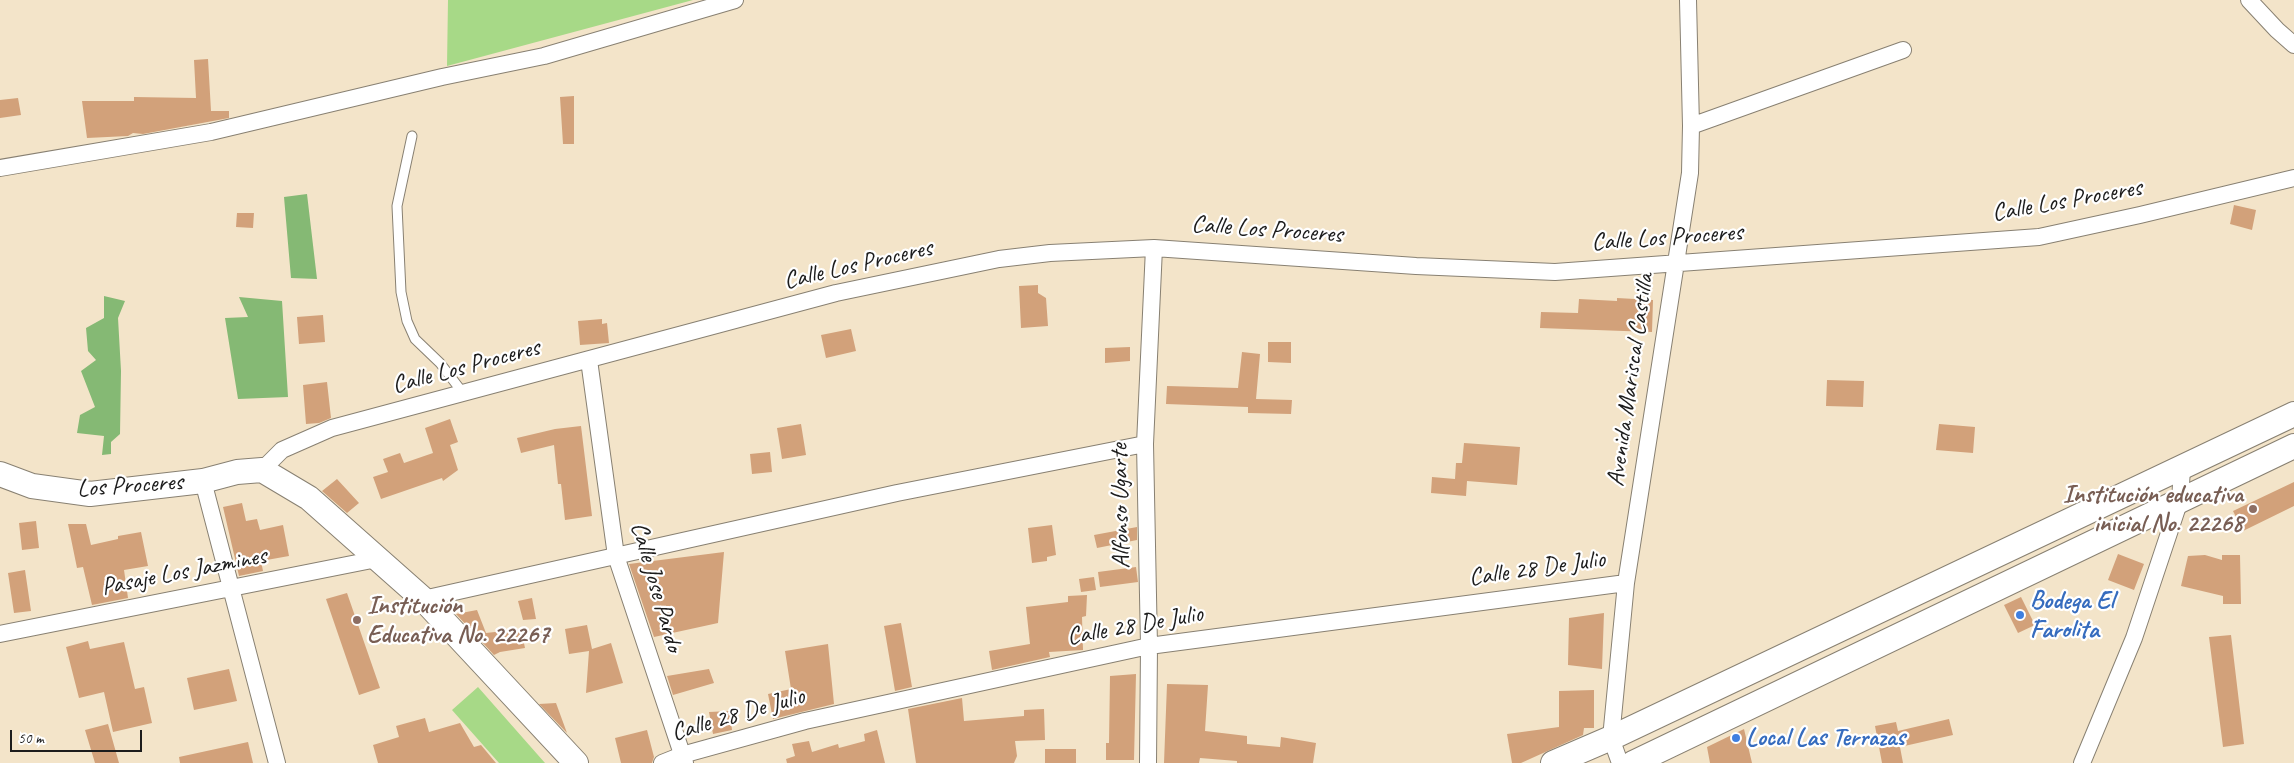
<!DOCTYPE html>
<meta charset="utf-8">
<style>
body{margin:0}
#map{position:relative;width:2294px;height:763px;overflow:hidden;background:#f3e4c9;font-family:Caveat,sans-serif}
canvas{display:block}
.scale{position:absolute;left:10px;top:730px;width:132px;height:22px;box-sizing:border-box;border:2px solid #1c1c1c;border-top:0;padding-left:6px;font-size:15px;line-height:18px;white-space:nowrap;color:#1c1c1c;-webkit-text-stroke:4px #fff;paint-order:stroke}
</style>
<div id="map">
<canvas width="2294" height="763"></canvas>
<div class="scale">50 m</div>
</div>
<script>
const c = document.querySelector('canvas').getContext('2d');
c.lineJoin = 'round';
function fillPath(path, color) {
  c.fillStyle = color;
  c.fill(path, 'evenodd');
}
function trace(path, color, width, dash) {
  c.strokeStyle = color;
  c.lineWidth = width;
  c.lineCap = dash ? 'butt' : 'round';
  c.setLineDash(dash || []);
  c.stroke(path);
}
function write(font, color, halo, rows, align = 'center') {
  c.font = font + ' Caveat,sans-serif';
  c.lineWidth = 4.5;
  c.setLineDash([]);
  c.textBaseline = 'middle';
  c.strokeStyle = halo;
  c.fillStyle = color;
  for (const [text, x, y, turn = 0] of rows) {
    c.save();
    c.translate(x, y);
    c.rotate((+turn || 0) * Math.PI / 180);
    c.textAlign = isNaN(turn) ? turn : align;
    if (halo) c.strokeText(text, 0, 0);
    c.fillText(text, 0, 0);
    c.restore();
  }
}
fillPath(new Path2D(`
 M448,0H693L447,66Z
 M478,687L545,763H499L452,710Z`), '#a7d987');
fillPath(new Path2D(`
 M307,194L317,279L291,278L284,197Z
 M104,296L125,301L118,318L121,371L120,434L111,442V454L102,455L104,436L77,433L80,415L95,407L81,371L96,360L88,351L86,328L104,318Z
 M239,297L282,301L288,397L238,399L225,318L248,317Z`), '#85b974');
fillPath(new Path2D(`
 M208,59L211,111H229V118L143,134L133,133L128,136L87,138L82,101H134V97L196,98L194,60Z
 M574,96V144H563L560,97Z
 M18,98L21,115L0,118V100Z
 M2234,205L2256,210L2252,230L2230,224Z
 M237,213H254L253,228L236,227Z
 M1038,285V293L1046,298L1048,326L1021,328L1019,286Z
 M1617,298L1653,300L1652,332L1540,328L1541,312L1578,313L1579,299L1617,301Z
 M323,315L325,342L299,344L297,317Z
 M602,319V324L607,323L609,343L580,345L578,321Z
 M851,329L856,351L826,358L821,335Z
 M1268,342H1291V363L1268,362Z
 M1130,347V361L1105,363V348Z
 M1242,352L1260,354L1256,399L1292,400L1291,414L1248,413V407L1166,404L1167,386L1238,388Z
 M1827,380L1864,381L1863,407L1826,406Z
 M327,382L331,418L319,423L306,424L303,385Z
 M450,419L458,442L450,445L458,470L443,481L442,478L381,499L373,477L388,472L383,459L400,453L404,463L433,453L425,428Z
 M801,424L806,455L782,459L777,428Z
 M1939,424L1975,427L1973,453L1936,450Z
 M581,426L592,516L565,520L561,484H558L554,445L521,453L517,438L555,429Z
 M1464,443L1520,447L1517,485L1467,481L1466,496L1431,493L1432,477L1455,479L1456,463H1462Z
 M770,452L772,472L752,474L750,454Z
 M337,479L359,503L347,513L322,491Z
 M2294,482V506L2243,531L2233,511Z
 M242,503L246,521L257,519L260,530L283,525L289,556L261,561L263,571L239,576L223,507Z
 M36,521L39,548L22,550L19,523Z
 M68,524H86L91,545L118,539V536L141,532L148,566L124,570L128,598L92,605L83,567L77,568Z
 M1052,525L1056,555L1047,557V561L1032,563L1028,528Z
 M1137,527V540L1097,548L1094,535Z
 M724,552L718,623L654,637L629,564Z
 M2118,554L2144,564L2134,590L2108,580Z
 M2205,555L2222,560V555H2240L2241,604H2223V596L2181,586L2188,556Z
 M1136,567L1138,582L1100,587L1098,572Z
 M25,570L31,611L14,613L8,573Z
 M1094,577L1096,590L1081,592L1079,579Z
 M347,593L380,688L359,695L326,599Z
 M1087,595L1086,616L1082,617L1083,650L1049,652L1050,657L992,670L989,651L1030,644L1026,607L1068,602V596Z
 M2021,597L2035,625L2018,633L2004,605Z
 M532,598L536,619L523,620L518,601Z
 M477,610L486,633L521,629L525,648L500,652L494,655L456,614Z
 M1604,613L1602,669L1568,665L1569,618Z
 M901,623L912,687L895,691L884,626Z
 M587,625L592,649L611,643L623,683L586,693L589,651L569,654L565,629Z
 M2231,635L2244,744L2223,747L2209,637Z
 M88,641L90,649L124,642L135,689L144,687L152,723L113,732L104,692L79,698L66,647Z
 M828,644L834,704L773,719L768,694L791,689L785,651Z
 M229,669L237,701L194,710L187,678Z
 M709,669L714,683L673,695L667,676Z
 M1136,674L1134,760H1106V743H1109L1110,676Z
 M1167,684L1208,685L1205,731L1247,736V744L1280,747L1281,737L1316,743L1313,763H1237V761L1200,758L1199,763H1164Z
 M1594,690V728H1584L1583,735L1521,763H1512L1507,734L1559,727V691Z
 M962,698L964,721L1024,716V710L1044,709L1045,740L1015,741L1017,756L1014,763H916L908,709Z
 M556,703L567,733L539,704Z
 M730,711L732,730L713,734L709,712Z
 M425,718L429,732L460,723L474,747L481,745L496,763H378L373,745L399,737L396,726Z
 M1949,719L1953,735L1900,747L1903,763H1882L1875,726L1896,722L1898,731Z
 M108,724L119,763H95L85,730Z
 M1744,729L1752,763H1710L1707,747Z
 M647,730L654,757L652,763H621L615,738Z
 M877,730L885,763H787L786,759L795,756L792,744L809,741L812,752L838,744L839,748L865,741L864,734Z
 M248,742L253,763H180L179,757Z
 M1045,749H1076V763H1045Z`), '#d2a17a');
const lane = new Path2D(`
 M412,136L397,206L401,292L407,321L415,339L440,363L463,393`);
const street = new Path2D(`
 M2249,0L2277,30L2294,45
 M1691,126L1903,50
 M0,168L211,132L442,77L544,56L735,0
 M589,360L616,556L685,763
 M262,470L282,450L332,428L836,293L999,259L1050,253L1154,248L1416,266L1555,272L2039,237L2140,215L2294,178
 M203,481L277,763
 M423,599L897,493L1145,444
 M0,634L377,559
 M662,763L682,755L805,721L1149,646L1626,583
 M1148,763L1149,646L1145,444L1154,248
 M1620,763L1611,738L1626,583L1690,173L1691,126L1688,0
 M2082,763L2134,638L2180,500L2182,469`);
const secondary = new Path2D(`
 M0,474L32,486L90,494L203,481L237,472L262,470L309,498L423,599L576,763
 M1553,763L1611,738L2294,414
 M1633,763L2294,446`);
trace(lane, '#888072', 11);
trace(street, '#888072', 18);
trace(secondary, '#888072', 26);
trace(lane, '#fff', 9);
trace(street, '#fff', 16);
trace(secondary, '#fff', 24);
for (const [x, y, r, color] of [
 [2253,509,5,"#8d6e63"],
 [2020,615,5,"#3f7fe0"],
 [357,620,5,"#8d6e63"],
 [1736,738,5,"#3f7fe0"]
]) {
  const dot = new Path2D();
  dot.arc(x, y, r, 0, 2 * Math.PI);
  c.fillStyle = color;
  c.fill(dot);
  trace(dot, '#fff', 2);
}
write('25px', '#1c1c1c', '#fff', [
 ["Calle Los Proceres",2067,201,-10],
 ["Calle Los Proceres",1267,230,4],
 ["Calle Los Proceres",1667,238,-4],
 ["Calle Los Proceres",858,265,-13],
 ["Calle Los Proceres",466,367,-15],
 ["Avenida Mariscal Castilla",1631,380,-82],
 ["Los Proceres",130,486,-4],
 ["Alfonso Ugarte",1121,506,-91],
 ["Calle 28 De Julio",1537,569,-8],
 ["Pasaje Los Jazmines",184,572,-11],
 ["Calle Jose Pardo",656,587,74],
 ["Calle 28 De Julio",1135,626,-10],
 ["Calle 28 De Julio",738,715,-16]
]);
write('bold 25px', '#785e54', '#fff', [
 ["Institución educativa",2243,495],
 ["inicial No. 22268",2243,524],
 ["Institución",367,606,"left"],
 ["Educativa No. 22267",367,635,"left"]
], 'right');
write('bold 25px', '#366cbe', '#fff', [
 ["Bodega El",2030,601],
 ["Farolita",2030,630],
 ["Local Las Terrazas",1746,738]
], 'left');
</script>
